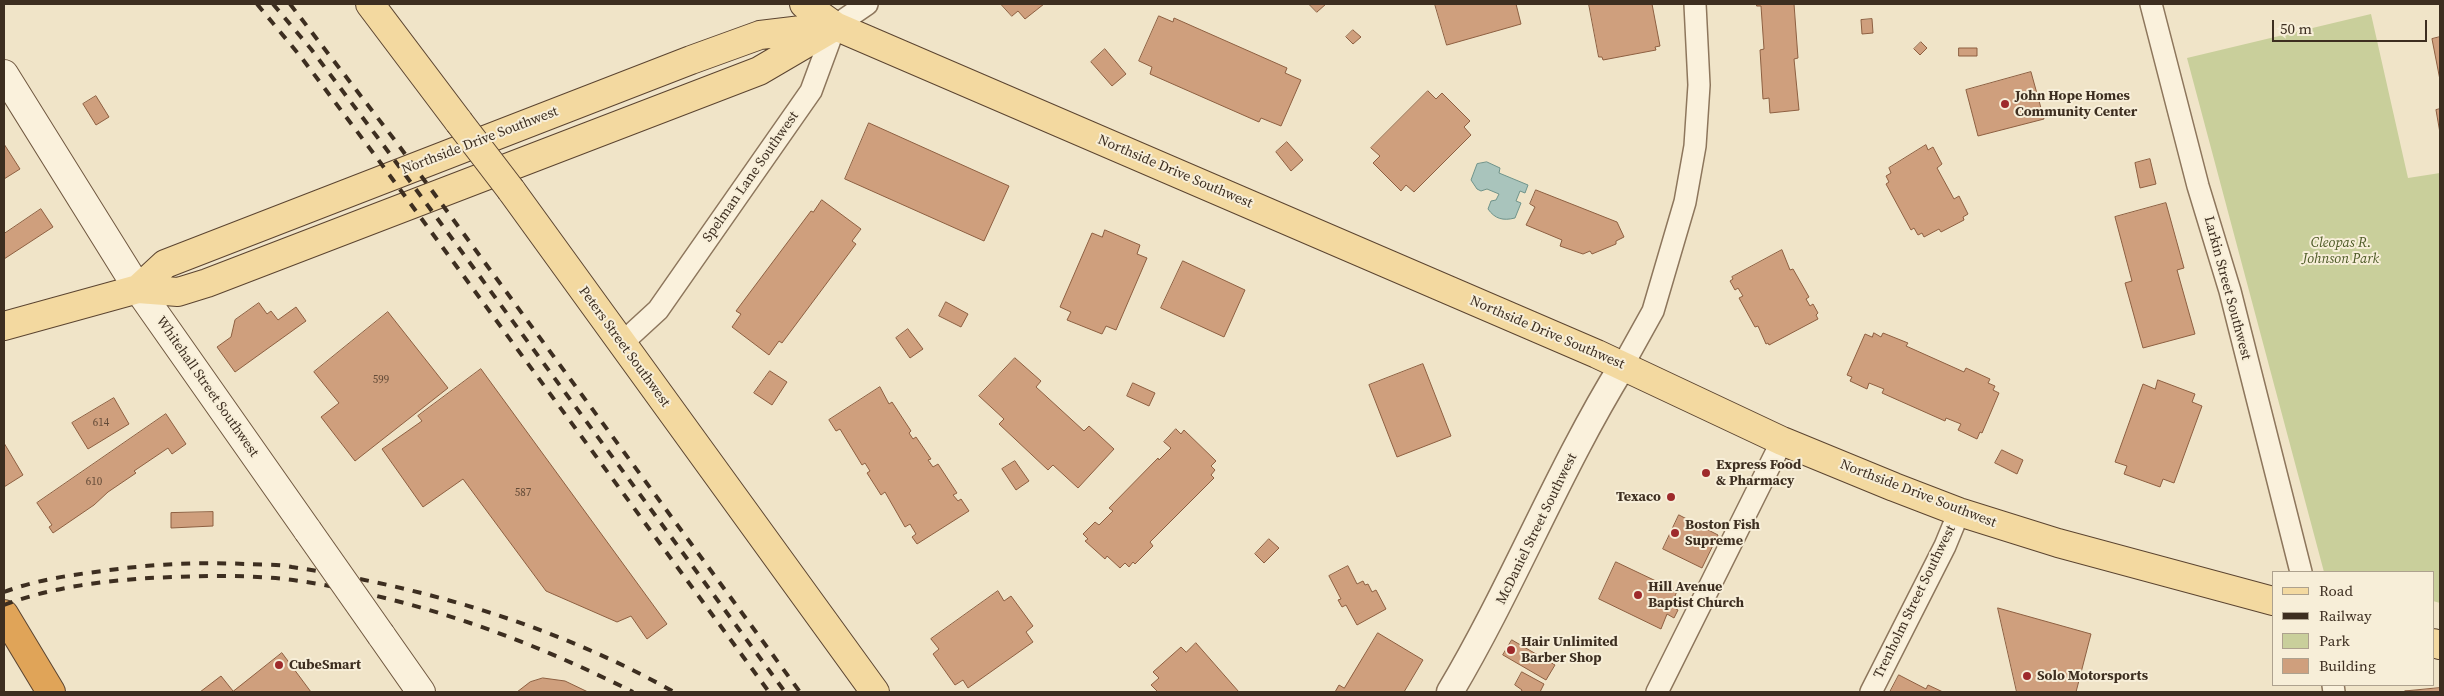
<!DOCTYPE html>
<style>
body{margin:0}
#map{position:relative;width:2444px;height:696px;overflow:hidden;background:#f0e4c8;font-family:"Source Serif 4",serif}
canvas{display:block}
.frame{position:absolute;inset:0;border:5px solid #3d2e20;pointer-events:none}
.legend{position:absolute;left:2272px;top:571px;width:162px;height:115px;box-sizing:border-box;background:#f7eed8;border:1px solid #ada18e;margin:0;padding:6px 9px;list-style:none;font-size:15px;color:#3d2e20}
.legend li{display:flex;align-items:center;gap:10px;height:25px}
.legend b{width:25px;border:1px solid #ada18e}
.scale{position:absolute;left:2272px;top:20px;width:155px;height:22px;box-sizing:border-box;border:2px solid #3d2e20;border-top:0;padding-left:6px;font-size:15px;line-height:18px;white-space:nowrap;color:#3d2e20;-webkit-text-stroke:4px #f7eed8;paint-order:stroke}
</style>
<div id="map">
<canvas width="2444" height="696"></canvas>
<div class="frame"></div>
<ul class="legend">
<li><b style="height:6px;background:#f3d9a0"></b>Road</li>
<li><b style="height:6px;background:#3d2e20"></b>Railway</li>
<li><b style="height:14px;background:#c9cf9b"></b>Park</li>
<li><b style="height:14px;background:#cf9f7d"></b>Building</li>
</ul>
<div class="scale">50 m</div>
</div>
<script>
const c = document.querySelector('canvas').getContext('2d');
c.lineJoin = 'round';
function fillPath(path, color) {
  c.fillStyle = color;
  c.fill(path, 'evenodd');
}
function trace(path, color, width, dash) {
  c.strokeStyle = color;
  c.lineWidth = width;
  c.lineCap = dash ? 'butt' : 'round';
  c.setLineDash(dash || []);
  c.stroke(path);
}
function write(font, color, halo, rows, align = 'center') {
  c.font = font + ' "Source Serif 4",serif';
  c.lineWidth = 4;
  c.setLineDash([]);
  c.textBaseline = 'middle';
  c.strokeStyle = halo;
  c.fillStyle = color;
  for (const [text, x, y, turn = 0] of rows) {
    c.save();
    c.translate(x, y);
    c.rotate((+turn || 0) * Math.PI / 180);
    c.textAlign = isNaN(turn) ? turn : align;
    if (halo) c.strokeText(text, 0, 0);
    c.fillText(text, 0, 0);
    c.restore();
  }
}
fillPath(new Path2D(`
 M2371,14L2408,178L2440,173V603L2433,601V572H2324L2187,58Z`), '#c9cf9b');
const water = new Path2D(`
 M1487,162L1500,168L1499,173L1528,185L1525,193L1520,191L1516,201L1521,203L1515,218C1503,221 1495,219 1488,209L1491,201L1496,200L1499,194L1487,189L1481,191L1477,189L1471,180L1477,164Z`);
fillPath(water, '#a9c4bc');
trace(water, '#6f938a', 1);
const building = new Path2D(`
 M1001,4H1044L1025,19L1018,11L1012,16Z
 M1309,4H1326L1317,12Z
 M1435,4H1516L1521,24L1447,45Z
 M1589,4H1652L1660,46L1655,47L1656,50L1603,60L1602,57H1599Z
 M1757,4H1794L1798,58L1794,59L1799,110L1770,113L1769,98L1763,99L1760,50L1764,49L1761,6H1757Z
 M1159,16L1173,22L1174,18L1287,68L1285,73L1301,80L1281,126L1261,118L1259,122L1150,74L1152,67L1139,61Z
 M1872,19L1873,33L1862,34L1861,20Z
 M1353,30L1361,37L1353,44L1346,37Z
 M2440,37V80L2432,39Z
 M1921,42L1927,48L1920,55L1914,49Z
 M1959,48H1977V56H1959Z
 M1105,49L1126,74L1112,86L1091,62Z
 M2031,72L2044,119L1978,136L1966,90Z
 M1428,91L1436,99L1442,93L1470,121L1464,127L1471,135L1414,192L1406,185L1401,191L1373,163L1380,156L1371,148Z
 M96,96L109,117L96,125L83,104Z
 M2440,109V133L2436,110Z
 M869,123L1009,186L984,241L845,179Z
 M1287,142L1303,160L1291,171L1276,152Z
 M4,144L20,169L4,179Z
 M1926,145L1928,150L1933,147L1942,164L1937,168L1954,199L1959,196L1968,214L1963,217L1964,220L1941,232L1939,229L1924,237L1922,233L1918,235L1914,228L1911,230L1886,184L1889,182L1886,176L1891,173L1889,168Z
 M2150,159L2156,184L2140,188L2135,163Z
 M1536,190L1617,222L1624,237L1616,241V244L1592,254L1590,251L1583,254L1560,246L1562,240L1526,225L1535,207L1530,204Z
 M822,200L861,229L852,241L856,244L782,343L779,341L769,355L732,327L741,314L736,311L811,211L813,212Z
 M2166,203L2184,268L2177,270L2195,334L2143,348L2125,283L2132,281L2115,217Z
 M41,209L53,227L4,259V234Z
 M1105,230L1140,245L1137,254L1147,258L1116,330L1106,326L1102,334L1067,320L1071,312L1060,307L1092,233L1102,237Z
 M1782,250L1790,270L1793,269L1809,297L1806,299L1810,306L1813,304L1818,313L1816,315L1818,319L1769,345L1768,343L1766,344L1758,326L1755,327L1739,298L1743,296L1738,288L1735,290L1730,281L1733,279L1732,277Z
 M1183,261L1245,290L1224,337L1161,308Z
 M946,302L968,314L961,327L939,316Z
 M259,303L267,314L271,311L278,320L296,307L306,321L235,372L217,347L231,337L235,320Z
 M388,312L448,388L355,461L321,417L339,403L314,372Z
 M908,329L923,349L910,358L896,338Z
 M1874,333L1881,337L1883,333L1908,343L1906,346L1964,372L1966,368L1990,379L1988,383L1995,386L1993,390L1999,393L1982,433L1980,432L1977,439L1958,430L1961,424L1946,418L1945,421L1882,393L1884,389L1869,383L1867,389L1850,381L1852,377L1847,375L1865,334L1872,337Z
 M1015,358L1041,381L1036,387L1084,431L1089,426L1114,449L1078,488L1053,465L1048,470L999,424L1004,419L979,396Z
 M1423,364L1451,436L1397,457L1369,385Z
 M481,369L667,624L647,639L631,616L617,622L546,591L463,479L423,507L382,449L422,421L418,416Z
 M770,371L787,382L772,405L754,393Z
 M2158,380L2195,394L2192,402L2202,406L2174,483L2163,479L2160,487L2124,474L2127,466L2115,462L2143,384L2155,389Z
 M1133,383L1155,393L1149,406L1127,396Z
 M880,387L889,404L892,402L911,431L909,433L913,439L916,437L931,459L928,460L933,467L938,464L957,493L953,495L958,501L961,499L969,511L917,544L912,537L916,534L910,524L905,527L885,492L881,495L867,473L870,471L865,463L862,465L840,429L836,431L829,420Z
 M114,398L129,424L88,449L72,423Z
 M166,414L186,444L172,454L168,448L134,471L136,473L108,492L94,505L53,533L49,527L52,525L37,503Z
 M1176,429L1181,434L1184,430L1216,461L1211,466L1215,470L1211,475L1214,478L1150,542L1153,546L1135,564L1133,562L1129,567L1125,563L1120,568L1107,556L1105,559L1085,541L1088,539L1083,534L1095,522L1099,525L1113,511L1109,508L1158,458L1159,460L1171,448L1164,442Z
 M4,443L23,475L4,487Z
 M2002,450L2023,460L2017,474L1995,463Z
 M1015,461L1029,481L1016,490L1002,469Z
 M213,512V526L171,528V513Z
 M1679,515L1718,535L1702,568L1663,549Z
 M1269,539L1279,548L1264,563L1255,554Z
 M1616,562L1677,591L1671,606L1678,610L1674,618L1667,614L1661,629L1599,599Z
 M1348,566L1357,584L1363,581L1365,585L1368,584L1372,592L1376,590L1386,609L1357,625L1346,605L1342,607L1338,600L1341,599L1329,576Z
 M998,591L1004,601L1011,596L1033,626L1026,632L1033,642L968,688L963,680L955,685L933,654L939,649L931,639Z
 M1998,608L2091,634L2076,692H2017Z
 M1378,633L1423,660L1404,692H1335L1339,685L1344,688Z
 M1512,640L1555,665L1546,680L1503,655Z
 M1196,643L1239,692H1158L1151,685L1159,678L1153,672L1181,647L1186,652Z
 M282,653L311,692H200L221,676L233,691Z
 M1522,672L1544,684L1540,692H1521L1522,690L1515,685Z
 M1899,675L1926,689L1928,685L1943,692H1890Z
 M543,678L565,681L588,692H517L530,682Z
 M2440,688V692L2405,691Z`);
fillPath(building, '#cf9f7d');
trace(building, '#8d5f41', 1);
const minor = new Path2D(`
 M2151,4L2198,186L2230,291L2301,572
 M621,344L658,310L811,91L835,26L867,4
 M1623,365L1653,311L1685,202L1695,146L1699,85L1695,4
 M2333,685L2334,692
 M1657,692L1782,441
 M1871,692L1945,546L1959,512`);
const tertiary = new Path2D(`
 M1450,692C1513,586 1558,470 1623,365`);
const secondary = new Path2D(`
 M4,74L138,289L308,531
 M381,635L421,692`);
const primary = new Path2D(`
 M370,4L459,122
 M804,4L835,26
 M511,190L875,692
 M138,289L165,264L691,60L760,35L835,26L1597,354L1782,441L1894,487L1959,512L2058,543L2273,601
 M4,326L138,289L178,292L207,283L759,71L829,30
 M2433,643L2440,645`);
const motorway = new Path2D(`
 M4,614L51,692`);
trace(minor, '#8d765c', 24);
trace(tertiary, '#8d765c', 29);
trace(secondary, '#6f573f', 30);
trace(primary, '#5b4430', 30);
trace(motorway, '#5b4430', 30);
trace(minor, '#faf1dc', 21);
trace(tertiary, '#faf1dc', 26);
trace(secondary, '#faf1dc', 28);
trace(primary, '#f3d9a0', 28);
trace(motorway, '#e0a458', 28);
trace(new Path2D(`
 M257,4L301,57L377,158L769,692
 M273,4L311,49L387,150L785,692
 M290,4L397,143L800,692
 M4,592C36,580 70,575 103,571C151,564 198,562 247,564C261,565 277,564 292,567C424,587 557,626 674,692
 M4,605C49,588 101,581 149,578C196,576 246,574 293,580C412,597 526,638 633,692`), '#3d2e20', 4, [9, 9]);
const secondaryBridge = new Path2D(`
 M308,531L381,635`);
const primaryBridge = new Path2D(`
 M459,122L511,190`);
trace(secondaryBridge, '#6f573f', 30, []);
trace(primaryBridge, '#5b4430', 30, []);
trace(secondaryBridge, '#faf1dc', 28);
trace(primaryBridge, '#f3d9a0', 28);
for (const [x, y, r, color] of [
 [2005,104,5,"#9e2a2b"],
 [1706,473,5,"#9e2a2b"],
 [1671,497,5,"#9e2a2b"],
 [1675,533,5,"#9e2a2b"],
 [1638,595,5,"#9e2a2b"],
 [1511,650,5,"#9e2a2b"],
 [279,665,5,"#9e2a2b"],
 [2027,676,5,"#9e2a2b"]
]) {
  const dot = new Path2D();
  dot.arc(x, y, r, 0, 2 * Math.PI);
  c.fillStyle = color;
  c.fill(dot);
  trace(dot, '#f7eed8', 2);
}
write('11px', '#624a37', null, [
 ["599",381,380],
 ["614",101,423],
 ["610",94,482],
 ["587",523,493]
]);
write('bold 14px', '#3d2e20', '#f7eed8', [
 ["John Hope Homes",2015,96],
 ["Community Center",2015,112],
 ["Express Food",1716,465],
 ["& Pharmacy",1716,481],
 ["Texaco",1661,497,"right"],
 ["Boston Fish",1685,525],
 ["Supreme",1685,541],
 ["Hill Avenue",1648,587],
 ["Baptist Church",1648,603],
 ["Hair Unlimited",1521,642],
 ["Barber Shop",1521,658],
 ["CubeSmart",289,665],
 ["Solo Motorsports",2037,676]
], 'left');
write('14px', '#3d2e20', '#f7eed8', [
 ["Northside Drive Southwest",480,141,-21],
 ["Northside Drive Southwest",1175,172,23],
 ["Spelman Lane Southwest",751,177,-55],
 ["Larkin Street Southwest",2227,288,75],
 ["Northside Drive Southwest",1547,333,23],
 ["Peters Street Southwest",624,347,54],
 ["Whitehall Street Southwest",207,387,55],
 ["Northside Drive Southwest",1918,494,21],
 ["McDaniel Street Southwest",1537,529,-64],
 ["Trenholm Street Southwest",1915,602,-64]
]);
write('italic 14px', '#4d5a26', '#f7eed8', [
 ["Cleopas R.",2341,243],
 ["Johnson Park",2341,259]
]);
</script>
